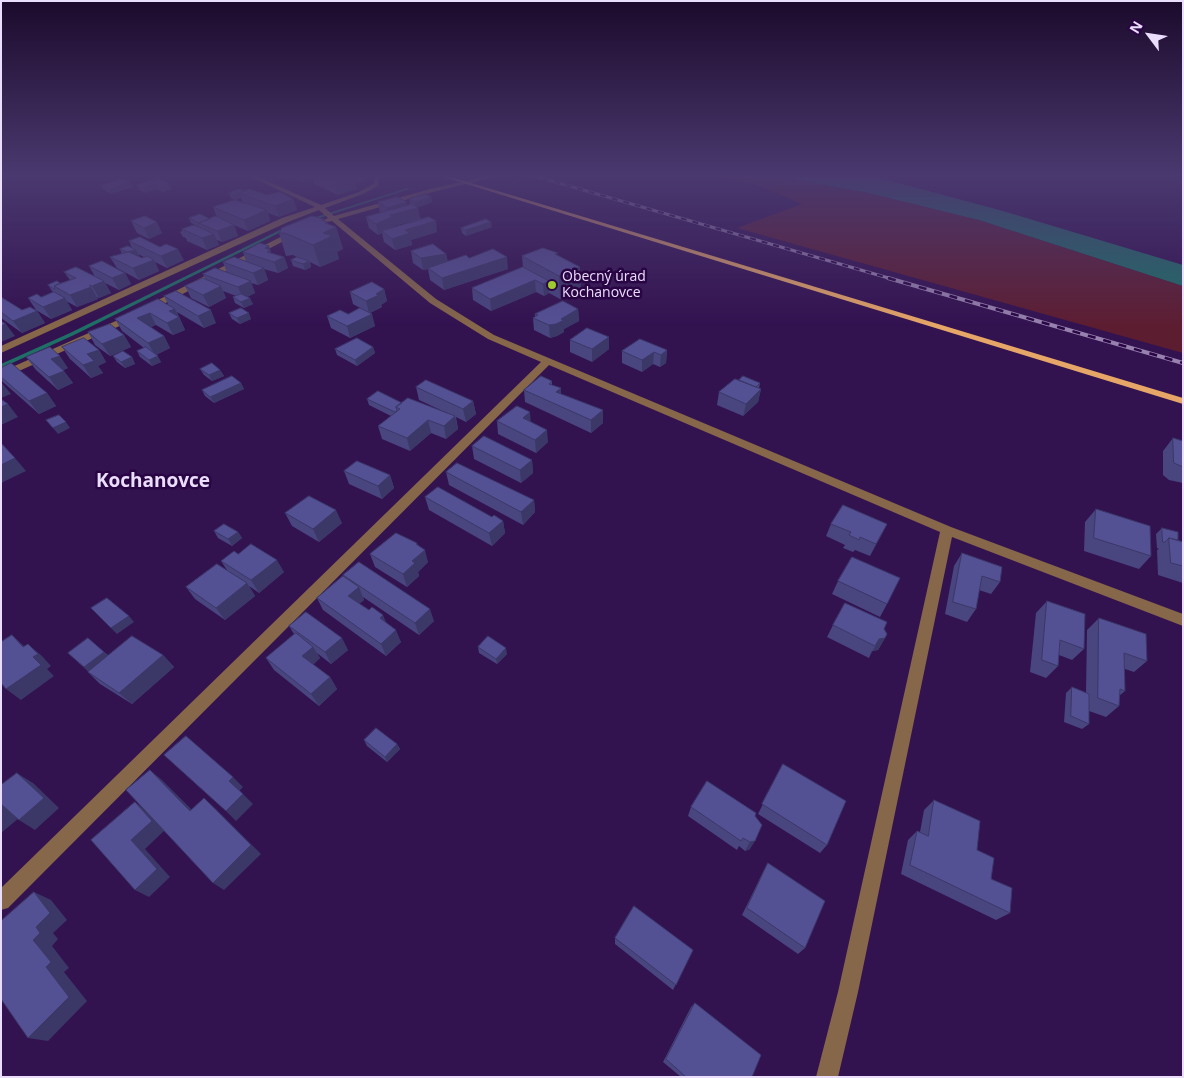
<!DOCTYPE html>
<meta charset="utf-8">
<style>
body{margin:0}
#map{position:relative;width:1184px;height:1078px;overflow:hidden;background:#331250;font-family:"Open Sans",sans-serif}
canvas{display:block}
.frame{position:absolute;inset:0;border:2px solid #ebdefd;pointer-events:none}
.north{position:absolute;left:1124px;top:10px;width:50px;height:50px;-webkit-text-stroke:4px #290544;paint-order:stroke;rotate:301deg;font-size:14px;font-weight:700;line-height:20px;text-align:center;color:#ebdefd}
.north::after{content:'';display:block;margin:auto;width:18px;height:22px;background:#ebdefd;clip-path:polygon(50% 0,100% 100%,50% 72%,0 100%)}
</style>
<div id="map">
<canvas width="1184" height="1078"></canvas>
<div class="frame"></div>
<div class="north">N</div>
</div>
<script>
const c = document.querySelector('canvas').getContext('2d');
c.lineJoin = 'round';
function fillPath(path, color) {
  c.fillStyle = color;
  c.fill(path, 'evenodd');
}
function trace(path, color, width, dash) {
  c.strokeStyle = color;
  c.lineWidth = width;
  c.lineCap = dash ? 'butt' : 'round';
  c.setLineDash(dash || []);
  c.stroke(path);
}
function write(font, color, halo, rows, align = 'center') {
  c.font = font + ' "Open Sans",sans-serif';
  c.lineWidth = 5;
  c.setLineDash([]);
  c.textBaseline = 'middle';
  c.strokeStyle = halo;
  c.fillStyle = color;
  for (const [text, x, y, turn = 0] of rows) {
    c.save();
    c.translate(x, y);
    c.rotate((+turn || 0) * Math.PI / 180);
    c.textAlign = isNaN(turn) ? turn : align;
    if (halo) c.strokeText(text, 0, 0);
    c.fillText(text, 0, 0);
    c.restore();
  }
}
fillPath(new Path2D(`
 M711,175H769L864,192L979,220L1183,286V353L737,228L802,204L755,184Z`), '#5d1d31');
fillPath(new Path2D(`
 M770,175H869L1003,211L1183,265V286L979,220L864,192Z`), '#1e7066');
fillPath(new Path2D(`
 M407,188L410,189L310,221L307,220Z
 M286,227L289,228L74,335L1,368V364L70,333Z`), '#1e7066');
trace(new Path2D(`
 M512,183L524,178L540,179`), '#7b6294', 2, [0.5, 2]);
fillPath(new Path2D(`
 M247,175H254L321,205L359,192L373,184L375,177L373,175H380L378,186L363,194L325,208L334,216L430,189L492,175H502L433,192L338,219L436,299L494,335L951,527L1183,614V626L952,537L858,992L838,1077H816L838,992L940,532L549,365L8,908L1,910V888L541,362L488,339L430,303L332,221L325,222L324,220L328,218L319,210L288,222L1,353V346L282,218L315,207Z
 M292,231L299,233L133,320L1,379V372L127,316Z`), '#86674a');
fillPath(new Path2D(`
 M437,175H445L1183,398V404Z`), '#e6a667');
const railFar1 = new Path2D(`
 M531,175L892,279`);
const rail = new Path2D(`
 M888,278L1183,363`);
trace(railFar1, '#9781ae', 3);
trace(rail, '#9781ae', 4);
trace(railFar1, '#290544', 2, [6]);
trace(rail, '#290544', 2.5, [8]);
fillPath(new Path2D(`
 M281,175H362L365,180L358,183H356L357,189L338,195L314,184L313,178L302,182L292,178L282,179Z
 M158,178L169,184L172,189L163,192L157,189L146,193L139,190L137,185Z
 M130,182L133,187L111,194L104,190L101,185Z
 M244,191L293,199L297,210L279,217L268,213L270,221L248,231L234,225L238,236L222,242L217,240L219,245L207,250L187,241L186,238L183,237L180,232L182,231V229L201,228L191,223L189,218L210,219L217,217L213,207L235,200L231,198L229,193ZM241,198L242,202L236,200Z
 M431,197L432,202L427,204L417,207L420,218L437,232L411,240L412,245L395,250L384,242L382,233L378,235L369,228L366,217L380,213L378,202L407,205L410,204L409,199ZM408,222V223L395,227L394,226Z
 M131,221L162,233L149,239L137,233Z
 M324,221L327,222L328,224L336,227L343,249L337,252L339,259L320,267L310,262L311,267L305,270L293,266L291,260L297,257L293,255L286,256L279,233Z
 M492,227L466,236L462,233L461,228Z
 M129,241L184,260L167,268L155,262L159,271L139,280L117,268L110,257L122,254L120,249L132,248ZM138,254L144,257L142,258L138,256L139,255Z
 M269,246L271,253L284,257L288,268L278,273L264,269L268,280L258,285L251,283L255,293L247,297L253,304L244,308L235,303L233,297L236,296L223,291L226,298L209,307L191,298L185,286L205,279L203,274L227,273L223,262H246L243,252Z
 M411,251L446,254L448,262L469,258L508,269L444,290L430,280L428,269L423,270L413,263Z
 M522,256H558L581,290L560,299L549,293L544,296L536,292L491,311L473,300L472,288L523,267Z
 M89,266L125,273L131,284L119,290L105,283L111,293L99,298L97,297L98,299L77,307L66,301L72,310L51,319L36,310L28,298L41,297L53,292L52,291L48,285L60,283L70,280L64,272L95,277Z
 M384,289L387,301L381,305L382,307L370,313L375,326L350,338L331,328L327,316L348,314L362,309L353,304L350,292Z
 M164,296L216,323L204,328L177,312L185,330L173,335L156,325L151,327L164,336L170,348L156,355L161,362L152,366L140,357L137,351L144,348L122,331L115,319L168,304Z
 M1,297L22,310L37,311L45,323L22,333L1,318Z
 M578,309L579,321L564,329V332L557,336L550,338L534,330L533,318L535,317V314Z
 M229,313L251,319L240,324L232,319Z
 M88,332L124,335L131,347L110,356L95,345Z
 M570,340L609,349L592,362L570,352Z
 M62,347L99,350L106,362L98,366L103,373L91,378L70,359Z
 M373,347L375,353L357,366L337,355L335,349Z
 M667,350L666,363L660,367L653,364L642,372L622,363V351Z
 M113,356L132,357L135,364L125,368L117,362Z
 M26,357L68,368L63,370L73,383L58,390L36,370Z
 M1,368L47,393L56,406L39,414L4,383L1,380Z
 M200,369L220,370L224,376L212,381L204,375Z
 M739,380L760,383L759,389H761L758,402L743,416L717,405L719,392Z
 M552,381V385L561,388V394L603,410V423L591,433L525,402L524,390Z
 M241,383L244,389L214,403L205,396L202,390Z
 M416,387L473,401L476,414L466,422L456,417L458,429L446,439L431,433L410,451L382,439L378,426L391,416L369,405L367,399L402,403L449,414L419,400Z
 M497,421L531,422L548,442L536,453L498,434Z
 M1173,438L1183,441V483L1169,480L1163,475V451Z
 M472,446L532,460L533,473L521,483L474,459Z
 M344,471L390,475L394,488L382,499L349,484Z
 M446,472L534,500L535,512L523,525L449,485Z
 M425,497L503,521L505,533L492,546L429,510Z
 M1096,509L1151,556L1139,569L1084,551L1085,522Z
 M285,513L342,523L319,542L292,526Z
 M831,524H887L870,556L855,550L853,552L843,548L845,545L826,536Z
 M1162,528L1178,540L1183,542V583L1158,575L1157,550L1159,549L1157,548L1156,534Z
 M214,531L238,532L242,538L232,546L218,538Z
 M417,543L418,546L428,562L418,572L419,576L407,587L375,567L370,554Z
 M962,553L1000,582L991,594L979,590L976,609L967,622L945,614L954,566Z
 M238,554L284,572L259,593L249,586L255,596L225,620L195,599L186,587L227,570L221,561Z
 M343,575L434,621L419,635L363,597L364,600L359,604L386,623L401,642L386,656L323,610L317,598L344,577Z
 M838,581L887,604L880,617L832,594Z
 M1047,601L1084,649L1072,660L1059,655L1058,666L1046,678L1030,672L1036,613Z
 M1099,618L1147,661L1134,672L1125,669V691L1119,696V706L1106,717L1089,711V724L1082,729L1064,722L1066,693L1072,687L1086,693L1087,630Z
 M833,625L884,629L885,638L878,650L872,651L869,658L827,637Z
 M289,626L348,650L331,664L317,653L320,658L313,664L330,677L337,689L319,706L274,670L266,658L294,634Z
 M478,647L507,654L497,664L479,653Z
 M104,652L108,655H163L174,667L132,704L100,684L88,672H89L68,653Z
 M364,740L397,744L400,749L387,762L367,746Z
 M783,764L827,845L820,853L758,814Z
 M934,800L977,850L1010,913L996,920L901,874L908,840L917,831L920,832L924,810Z
 M691,807L755,816L750,849L745,851L739,846L737,850L688,816Z
 M768,863L805,948L798,954L742,915L763,872Z
 M615,938L693,950L673,990L615,944Z
 M695,1003L752,1077H681L663,1062L691,1007Z`), '#48457f');
fillPath(new Path2D(`
 M299,175H312L313,178L302,182Z
 M333,175H354L357,189L338,195Z
 M364,175L365,180L358,183L357,178Z
 M130,182L133,187L111,194L109,189Z
 M155,184L157,189L146,193L143,188Z
 M169,184L172,189L163,192L160,187Z
 M239,193L241,198L235,200L233,195Z
 M431,197L432,202L427,204L416,208L415,202Z
 M293,199L297,210L279,217L275,206Z
 M407,202L408,210L418,208L420,219L394,226L395,228L382,231V233L378,235L376,224L389,218L387,208Z
 M267,210L270,221L248,231L244,220Z
 M324,219L327,231L325,223L327,222L330,230L336,227L343,249L337,252L339,259L320,267L313,245L322,220Z
 M436,221L437,232L411,240L412,245L395,250L392,239L405,230Z
 M157,222L162,233L149,239L144,228Z
 M491,222L492,227L466,236V230Z
 M234,225L238,236L222,242L217,231Z
 M214,234L219,245L207,250L202,238Z
 M269,246L274,261L265,248Z
 M178,249L184,260L167,268L161,256Z
 M136,250L139,255L131,259L128,253Z
 M446,254L448,265L423,270L421,258Z
 M284,257L288,268L278,273L274,262Z
 M507,257L508,269L444,290L442,278Z
 M154,260L159,271L139,280L133,268Z
 M309,261L311,267L305,270L303,264Z
 M580,267L581,290L560,299L559,276Z
 M264,268L268,280L258,285L253,273Z
 M125,273L131,284L119,290L112,278Z
 M535,280L536,292L491,311L490,299Z
 M104,281L111,293L99,298L92,286Z
 M251,281L255,293L243,299L238,287Z
 M549,281V293L544,296L543,284Z
 M221,286L226,298L209,307L203,295Z
 M91,287L98,299L77,307L70,295Z
 M384,289L387,301L381,305L382,307L369,313L366,301Z
 M65,298L72,310L51,319L43,307Z
 M250,298L253,304L244,308L241,302Z
 M175,309L185,330L173,335L167,323L169,311Z
 M578,309L579,321L564,329V332L557,336L550,338L549,325Z
 M211,310L216,323L204,328L198,316Z
 M37,311L45,323L22,333L13,321Z
 M150,313L156,325L144,330L137,318Z
 M249,313L251,319L240,324L237,318Z
 M372,314L375,326L350,338L347,326Z
 M6,324L15,336L1,342V326Z
 M124,335L131,347L110,356L102,344Z
 M164,336L170,348L155,355L148,343Z
 M609,337V349L592,362V349Z
 M373,347L375,353L357,366L355,360Z
 M99,350L106,362L98,366L103,373L91,378L83,365L87,354Z
 M667,350L666,363L660,367L661,355Z
 M654,352L653,364L642,372V360Z
 M60,356L68,368L60,372L51,359Z
 M158,356L161,362L152,366L149,360Z
 M132,357L135,364L125,368L121,362Z
 M220,370L224,376L212,381L209,375Z
 M64,371L73,383L58,390L49,377Z
 M1,382L11,394L1,398Z
 M241,383L244,389L214,403L210,397Z
 M561,388V401L557,405L556,392Z
 M761,389L758,402L743,416L746,404Z
 M47,393L56,406L39,414L29,401Z
 M473,401L476,414L466,422L463,409Z
 M8,404L18,417L1,425V407Z
 M603,410V423L591,433V420Z
 M530,412L531,425L523,418Z
 M455,416L458,429L446,439L444,426Z
 M428,420L431,433L410,451L407,438Z
 M66,422L70,428L58,434L53,428Z
 M547,430L548,442L536,453L535,440Z
 M15,458L26,471L1,483V465Z
 M532,460L533,473L521,483L520,470Z
 M390,475L394,488L382,499L378,486Z
 M534,500L535,512L523,525L521,512Z
 M336,510L342,523L319,542L313,529Z
 M503,521L505,533L492,546L489,533Z
 M887,524L881,536L870,556L876,544Z
 M238,532L242,538L232,546L228,539Z
 M417,543L420,554L425,550L428,562L418,572L419,576L407,587L403,574L416,544Z
 M277,560L284,572L259,593L251,580Z
 M247,583L255,596L225,620L216,608Z
 M359,587L364,600L354,608L348,596Z
 M430,609L434,621L419,635L415,623Z
 M383,615L388,627L380,618Z
 M129,616L134,622L117,634L111,628Z
 M396,630L401,642L386,656L381,644Z
 M12,635L25,647L28,644L42,656L51,666L47,669L54,676L21,700L6,689L23,647Z
 M342,638L348,650L331,664L325,652Z
 M885,638L878,650L872,651L869,658L879,639Z
 M313,647L320,658L310,668L302,656Z
 M506,648L507,654L497,664L496,659Z
 M104,652L110,657L90,673L84,667Z
 M163,655L174,667L132,704L119,693Z
 M330,677L337,689L319,706L311,694Z
 M397,744L400,749L387,762L385,757Z
 M150,770L162,780L202,820L190,811Z
 M17,773L33,783L59,808L35,830L19,820Z
 M233,777L243,787L239,791L229,781Z
 M243,794L253,804L236,821L226,811Z
 M204,798L215,808L261,854L224,890L213,883Z
 M1,802L19,818L1,833Z
 M135,802L148,812L165,830L145,849L170,877L149,897L135,890L131,840Z
 M755,841L750,849L745,851L750,842Z
 M34,892L51,900L67,920L53,933L58,939L52,946L69,968L64,972L87,1001L48,1041L28,1038L46,967L33,940L36,927Z`), '#3b3868');
const building = new Path2D(`
 M354,175H364L357,178L354,177Z
 M158,178L169,184L160,187L155,184L143,188L137,185Z
 M123,179L130,182L109,189L101,185Z
 M240,189L244,191L233,195L229,193Z
 M249,189L267,195L280,192L293,199L275,206L239,193Z
 M426,194L431,197L426,199L415,202L409,199Z
 M397,197L407,202L387,208L378,202Z
 M235,200L267,210L244,220L213,207Z
 M412,204L418,208L390,215L392,217L376,224L366,217Z
 M200,214L210,219L199,223L189,218Z
 M145,216L157,222L144,228L131,221Z
 M216,216L234,225L217,231L199,223Z
 M312,216L324,219L322,220L327,222L325,223L336,227L323,233L332,236L313,245L285,233H279L282,228Z
 M429,217L436,221L405,230L410,233L392,239L382,231Z
 M420,218L421,219L410,223L408,222Z
 M486,219L491,222L466,230L461,228Z
 M194,225L214,234L202,238L182,229Z
 M140,237L160,247L166,244L178,249L161,256L129,241Z
 M260,243L269,246L265,248L270,250L267,252L284,257L274,262L243,252Z
 M433,244L446,254L421,258L411,251Z
 M128,246L136,250L127,252L120,249Z
 M543,248L558,253L555,254L580,267L559,276L522,256Z
 M493,249L507,257L442,278L428,268L466,255L469,258Z
 M129,252L142,258L147,256L154,260L133,268L110,257Z
 M234,257L264,268L253,273L223,262Z
 M297,257L309,261L303,264L291,260Z
 M102,261L125,273L112,278L89,266Z
 M76,267L104,281L92,286L89,285L91,287L70,295L54,286L76,278L64,272Z
 M523,267L549,281L543,284L535,280L490,299L472,288Z
 M215,268L251,281L238,287L203,274Z
 M203,278L221,286L203,295L185,286Z
 M57,281L60,283L54,286L55,289H54L48,285Z
 M372,282L384,289L376,294L379,295L366,301L350,292Z
 M176,291L211,310L198,316L164,296Z
 M54,292L65,298L43,307L28,298L37,294L41,297Z
 M241,294L250,298L241,302L233,297Z
 M1,297L22,310L30,307L37,311L13,321L1,312Z
 M158,299L175,309L169,311L179,317L167,323L150,313L137,318L164,336L148,343L115,319Z
 M563,301L578,309L561,319L564,320L556,324L549,325L533,318L538,315L535,314Z
 M241,308L249,313L237,318L229,313Z
 M360,308L372,314L347,326L327,316L340,310L348,314Z
 M1,321L6,324L1,326Z
 M110,324L124,335L102,344L88,332Z
 M587,328L609,337L592,349L570,340Z
 M84,338L99,350L87,354L94,361L83,365L62,347Z
 M357,338L373,347L355,360L335,349Z
 M640,339L667,350L661,355L654,352L642,360L622,351Z
 M50,347L60,356L51,359L64,371L49,377L26,357Z
 M146,347L158,356L149,360L137,351Z
 M123,351L132,357L121,362L113,356Z
 M11,363L47,393L29,401L1,377V368Z
 M212,363L220,370L209,375L200,369Z
 M232,376L241,383L210,397L202,390Z
 M541,376L552,381L549,384L561,388L556,392L603,410L591,420L524,390Z
 M743,376L760,383L756,387L739,380Z
 M735,379L761,389L746,404L719,392Z
 M426,380L473,401L463,409L416,387Z
 M378,391L402,403L396,407L397,411L395,412L367,399Z
 M408,398L455,416L444,426L428,420L407,438L378,426L400,409L396,407Z
 M1,399L8,404L1,407Z
 M517,406L530,412L523,418L547,430L535,440L497,421Z
 M59,415L66,422L53,428L46,420Z
 M484,436L532,460L520,470L472,446Z
 M1173,438L1183,441V467L1174,463Z
 M1,443L15,458L1,465Z
 M357,461L390,475L378,486L344,471Z
 M457,463L534,500L521,512L446,472Z
 M438,487L492,517L494,515L503,521L489,533L425,497Z
 M309,496L336,510L313,529L285,513Z
 M843,505L887,524L876,544L860,537L859,540L849,535L851,532L831,524Z
 M1096,509L1150,526L1151,556L1094,538Z
 M224,524L238,532L228,539L214,531Z
 M1162,528L1178,532V540L1169,538L1165,542H1163Z
 M396,533L417,543L416,544L425,550L412,561L415,563L403,574L370,554Z
 M1169,538L1183,542V566L1171,563Z
 M251,544L277,560L251,580L221,561L234,551L238,554Z
 M962,553L1002,567L1000,582L982,576L976,609L953,602Z
 M852,557L900,578L887,604L838,581Z
 M359,562L430,609L415,623L343,575Z
 M217,564L247,583L216,608L186,587Z
 M343,576L359,587L348,596L369,610L372,607L383,615L380,618L396,630L381,644L317,598Z
 M107,598L129,616L111,628L91,608Z
 M1047,601L1085,614L1084,649L1060,640L1058,666L1042,660Z
 M845,603L887,622L884,629L887,634L885,638L879,639L875,646L833,625Z
 M306,612L342,638L325,652L289,626Z
 M1099,618L1146,634L1147,661L1124,653L1125,691L1120,689L1119,706L1098,698Z
 M296,633L313,647L302,656L330,677L311,694L266,658Z
 M12,635L23,647L28,644L38,654L33,657L41,665L6,689L1,683V642Z
 M132,636L163,655L119,693L88,672Z
 M488,636L506,648L496,659L478,647Z
 M88,638L104,652L84,667L68,653Z
 M1072,687L1089,694V724L1071,716Z
 M376,728L397,744L385,757L364,740Z
 M186,736L233,777L229,781L243,794L226,811L164,755Z
 M783,764L846,801L827,845L762,804Z
 M150,770L190,811L204,798L251,845L213,883L126,790Z
 M17,773L44,798L19,820L1,804V785Z
 M707,781L756,813L755,816L762,825L755,841L750,842L743,838L741,841L691,807Z
 M934,800L980,821L977,850L994,858L991,879L1012,888L1010,913L910,865L917,831L928,836Z
 M135,802L152,821L131,840L157,869L135,890L91,840Z
 M768,863L825,901L805,948L747,908Z
 M34,892L50,913L36,927L40,933L33,940L51,962L46,967L69,997L28,1038L1,999V921Z
 M634,906L693,950L676,985L615,938Z
 M695,1003L761,1055L752,1077H686L666,1059Z`);
fillPath(building, '#545094');
trace(building, '#3b3868', 1);
const sky = c.createLinearGradient(0, 0, 0, 326);
sky.addColorStop(0, '#1c0a2c');
sky.addColorStop(0.54, '#4a396f');
sky.addColorStop(1, '#4a396f00');
c.fillStyle = sky;
c.fillRect(0, 0, 1184, 326);
for (const [x, y, r, color] of [
 [552,285,5,"#9fca2d"]
]) {
  const dot = new Path2D();
  dot.arc(x, y, r, 0, 2 * Math.PI);
  c.fillStyle = color;
  c.fill(dot);
  trace(dot, '#290544', 2);
}
write('14px', '#ebdefd', '#290544', [
 ["Obecný úrad",562,277],
 ["Kochanovce",562,293]
], 'left');
write('bold 19px', '#ebdefd', '#290544', [
 ["Kochanovce",153,482]
]);
</script>
